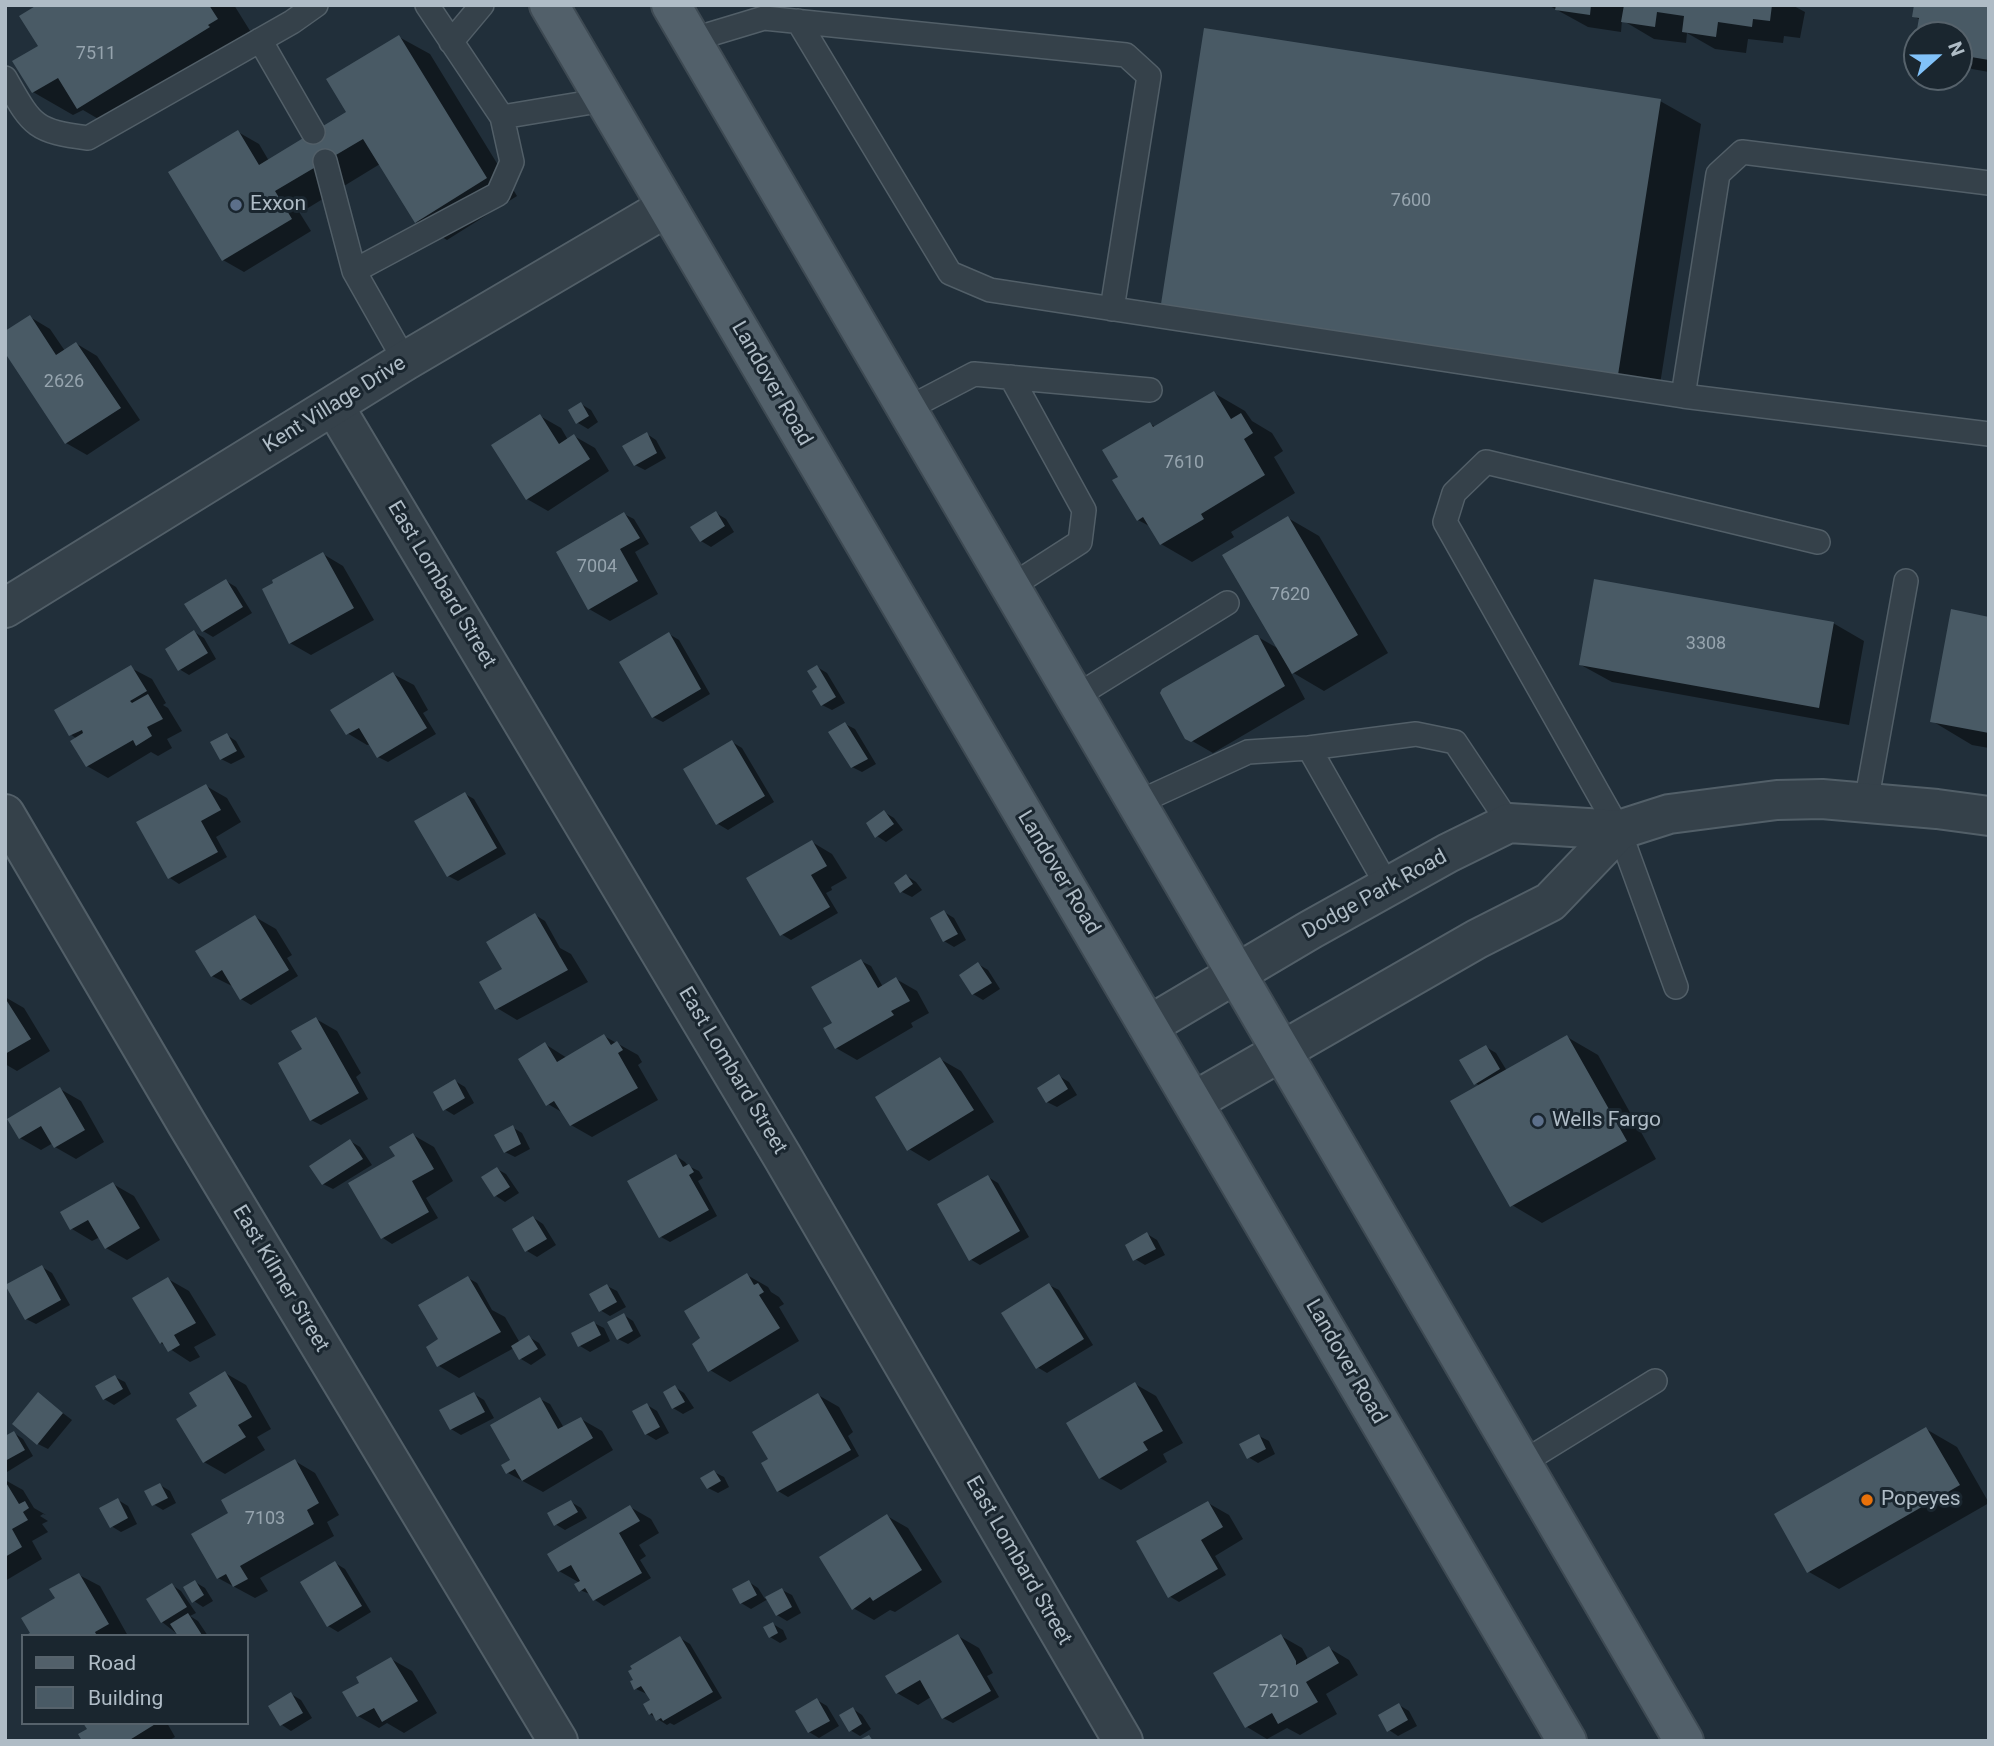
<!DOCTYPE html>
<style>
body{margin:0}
#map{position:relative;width:1994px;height:1746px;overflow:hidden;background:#212f3a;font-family:Roboto,sans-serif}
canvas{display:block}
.frame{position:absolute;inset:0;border:7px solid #afbcc6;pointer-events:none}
.legend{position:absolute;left:21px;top:1634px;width:228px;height:91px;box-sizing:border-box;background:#1a262f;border:2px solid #56626b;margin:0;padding:9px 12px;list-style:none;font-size:21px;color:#afbcc6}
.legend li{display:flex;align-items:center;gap:14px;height:35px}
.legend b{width:35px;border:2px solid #56626b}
.north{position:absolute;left:1903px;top:21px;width:70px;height:70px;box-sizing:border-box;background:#1a262f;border:2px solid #56626b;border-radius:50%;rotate:69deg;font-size:19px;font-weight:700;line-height:28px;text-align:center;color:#afbcc6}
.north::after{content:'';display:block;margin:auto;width:24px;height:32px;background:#81c2f9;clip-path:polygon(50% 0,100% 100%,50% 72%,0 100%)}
</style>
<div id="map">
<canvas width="1994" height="1746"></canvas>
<div class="frame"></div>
<ul class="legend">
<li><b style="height:9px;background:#52606a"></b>Road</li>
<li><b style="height:19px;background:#495a65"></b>Building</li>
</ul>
<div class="north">N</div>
</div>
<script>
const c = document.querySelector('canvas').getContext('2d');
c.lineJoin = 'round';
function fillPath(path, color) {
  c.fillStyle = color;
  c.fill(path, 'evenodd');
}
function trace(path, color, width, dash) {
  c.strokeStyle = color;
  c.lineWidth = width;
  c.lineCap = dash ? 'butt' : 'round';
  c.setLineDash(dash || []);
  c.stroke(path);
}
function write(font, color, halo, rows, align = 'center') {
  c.font = font + ' Roboto,sans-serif';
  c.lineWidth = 6;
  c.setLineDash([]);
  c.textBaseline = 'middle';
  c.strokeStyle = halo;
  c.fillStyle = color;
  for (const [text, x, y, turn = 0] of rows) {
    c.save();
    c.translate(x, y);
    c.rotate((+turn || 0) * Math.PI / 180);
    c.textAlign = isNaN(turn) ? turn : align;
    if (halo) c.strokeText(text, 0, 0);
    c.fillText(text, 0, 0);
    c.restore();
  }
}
fillPath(new Path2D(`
 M40,5H234L257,42L119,131L83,110L73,115L33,92L40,47Z
 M1548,5H1792L1805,12L1800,38L1784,36L1783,43L1748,39L1746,53L1715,49L1687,33L1686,43L1654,39L1622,20L1621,32L1588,27Z
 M1989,5V72L1972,69L1959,62V35H1918L1920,20L1914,16Z
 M399,37L430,54L517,196L447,240L416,222L380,164L308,208L291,199L311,231L244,272L223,260L238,132L259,144L269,161L349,113Z
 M1660,101L1701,124L1658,397L1204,326L1163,303Z
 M30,317L50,329L65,351L77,344L97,356L140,420L87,455L66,443Z
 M1214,393L1245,411L1252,421L1272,433L1283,451L1274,457L1295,493L1231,532L1234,537L1192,562L1161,544L1151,527L1138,520L1121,478L1150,424L1156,427Z
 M581,404L591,410L598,422L588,429L578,423Z
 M540,416L561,428L568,440L574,436L595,448L609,471L548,511L527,499Z
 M647,434L656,440L666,458L645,470L635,465Z
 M716,513L726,519L734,532L711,547L701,541Z
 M624,514L634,519L649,544L635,552L658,594L610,621L589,609Z
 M1288,518L1319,536L1388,653L1324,691L1290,671L1305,699L1213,753L1187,738L1258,637L1279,649Z
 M323,554L343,566L374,620L311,655L290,643Z
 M226,581L236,587L252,613L213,637L203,631Z
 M1989,618V748L1972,745L1932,721Z
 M1833,623L1864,641L1849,725L1612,682L1581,665Z
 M194,632L204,638L216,659L189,675L179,669Z
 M669,634L679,640L710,694L663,722L653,717Z
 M817,667L827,673L845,703L832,710L822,705Z
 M131,668L152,679L166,703L163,705L168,708L182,731L167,739L172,748L158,756L151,752L108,778L87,766L77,739L70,734Z
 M393,674L414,685L428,710L423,713L436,734L388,762L378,757L371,744L367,745L347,733Z
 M845,724L855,729L876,764L862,772L852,767Z
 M227,735L236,741L245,757L231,764L221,759Z
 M732,742L742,748L774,802L728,830L718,824Z
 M206,786L227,798L241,822L216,837L227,857L179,884L170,878Z
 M465,794L474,799L506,854L458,881L448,876Z
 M884,812L894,818L903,830L886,842L877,836Z
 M812,842L832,854L847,878L831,887L832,890L826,893L838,913L791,940L781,934Z
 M907,876L916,882L922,890L912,897L902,892Z
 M944,912L954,918L966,940L954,947L944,941Z
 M535,915L545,921L560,948L571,954L588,982L517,1020L497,1008L504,970Z
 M255,917L276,929L292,955L287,958L298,976L251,1005L241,999L234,987L212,976Z
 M861,961L871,966L883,987L896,979L917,991L929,1013L911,1023L913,1027L857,1060L836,1048Z
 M978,964L988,970L1000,989L983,1000L973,994Z
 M5,997L24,1008L50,1051L17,1071L5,1064Z
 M316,1019L337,1031L361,1073L356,1077L368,1099L321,1125L311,1120L304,1050Z
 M604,1036L638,1055L642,1062L638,1065L658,1100L592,1137L571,1125L565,1114L548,1104L545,1044L567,1058Z
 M1567,1037L1598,1055L1656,1159L1542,1223L1512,1205L1480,1086L1475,1083L1486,1047L1496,1053L1507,1071Z
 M940,1059L961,1071L994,1122L929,1161L909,1149Z
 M1059,1076L1069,1082L1077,1095L1057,1107L1047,1102Z
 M455,1081L465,1087L474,1103L454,1115L444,1109Z
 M60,1089L81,1101L104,1142L76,1159L55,1147L53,1143L41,1150L20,1138Z
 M512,1127L522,1133L530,1149L515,1157L505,1152Z
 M413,1135L434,1147L453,1181L426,1198L438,1218L392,1244L383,1238L351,1184L398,1157Z
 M350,1141L360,1147L372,1165L333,1189L323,1184Z
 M676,1156L685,1162L688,1166L699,1171L703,1178L698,1181L717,1216L670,1242L661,1237Z
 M497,1169L506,1174L519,1193L505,1202L496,1196Z
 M988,1177L998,1183L1029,1237L980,1265L970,1259Z
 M113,1184L134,1196L160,1240L127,1260L106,1248L100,1237L92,1241L72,1229L63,1213Z
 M534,1218L543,1224L556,1245L537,1257L527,1251Z
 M1147,1234L1157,1240L1165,1255L1145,1265L1135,1259Z
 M42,1267L52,1273L70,1305L36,1324L26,1319Z
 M747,1275L768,1287L771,1292L779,1297L784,1304L779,1307L799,1341L730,1382L710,1370L702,1338Z
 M468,1278L477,1283L492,1310L505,1317L520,1343L529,1337L539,1343L546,1355L531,1365L521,1359L514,1348L459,1378L439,1366L428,1348L441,1340Z
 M168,1279L189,1291L216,1335L194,1347L200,1357L190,1362L161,1343Z
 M1049,1285L1059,1290L1093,1345L1047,1373L1037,1367Z
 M607,1286L617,1291L626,1307L610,1316L600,1310Z
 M624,1315L633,1321L641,1336L628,1344L618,1339Z
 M594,1323L604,1328L610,1341L590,1352L580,1346Z
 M225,1373L246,1385L271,1429L257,1437L265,1450L225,1474L204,1462L199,1407Z
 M115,1377L125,1382L131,1394L114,1405L104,1399Z
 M1135,1384L1156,1396L1183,1443L1163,1454L1167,1462L1121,1490L1100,1478Z
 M675,1387L684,1393L694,1408L683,1414L673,1408Z
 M474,1394L484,1400L494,1418L461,1435L451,1429Z
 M39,1395L72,1420L48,1449L38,1444Z
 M818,1395L839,1407L853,1432L848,1436L859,1456L788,1497L778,1491L770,1460Z
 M540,1399L550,1404L564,1428L581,1419L602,1431L613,1450L543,1492L508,1473Z
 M647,1405L657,1411L669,1433L656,1440L646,1434Z
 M1926,1429L1957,1447L1989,1503L1839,1589L1809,1572Z
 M14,1433L23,1439L33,1456L7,1472L5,1438Z
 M1259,1436L1269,1441L1275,1454L1258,1463L1248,1457Z
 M295,1461L315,1473L339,1515L327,1522L334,1536L260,1578L268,1591L255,1598L218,1578L230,1514Z
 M714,1472L724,1477L729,1487L718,1493L708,1488Z
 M5,1480L23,1490L34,1508L46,1515L43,1514L40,1516L48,1521L42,1524L48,1532L32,1541L42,1559L5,1581Z
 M160,1485L170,1491L176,1503L163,1510L153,1504Z
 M118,1500L128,1506L137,1524L121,1532L111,1526Z
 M571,1502L581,1508L587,1518L565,1530L555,1524Z
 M1208,1503L1229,1515L1243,1539L1215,1556L1226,1575L1179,1602L1169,1596Z
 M630,1507L651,1519L659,1533L639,1545L646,1556L640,1560L651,1578L604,1606L595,1600L592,1595L580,1590V1583L559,1571Z
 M887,1516L908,1528L942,1582L895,1612L890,1610L874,1620L853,1608Z
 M335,1563L345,1569L371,1612L338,1632L328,1626Z
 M79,1575L100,1586L128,1636H28Z
 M195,1582L205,1588L213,1601L203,1607L194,1601Z
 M749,1582L758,1588L765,1599L782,1590L792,1595L801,1613L787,1621L777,1615L768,1599L751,1609L741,1603Z
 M172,1585L181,1591L196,1613L190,1616L198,1621L208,1636H180L162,1622Z
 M773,1624L783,1630L787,1639L780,1643L770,1637Z
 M958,1636L979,1648L993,1673L987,1676L999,1697L953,1723L943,1718L931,1697L918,1705L897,1693Z
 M1281,1636L1302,1648L1308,1659L1329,1648L1349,1660L1358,1675L1326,1694L1337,1714L1300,1735L1287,1728L1267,1739L1247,1727Z
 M680,1638L690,1644L722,1698L674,1725L670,1723L667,1725L650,1714L652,1701L647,1694L636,1689Z
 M391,1659L412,1671L437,1713L404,1733L387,1723L379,1728L358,1716L362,1683Z
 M291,1694L301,1700L312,1718L291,1731L282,1725Z
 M817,1700L827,1706L839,1726L819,1738L809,1732Z
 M1399,1705L1409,1711L1417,1726L1398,1736L1389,1730Z
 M853,1709L862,1715L871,1729L860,1736L850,1730Z
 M85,1723H167L175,1737L168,1741H84L89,1729Z`), '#0007');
fillPath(new Path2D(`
 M37,5H209L218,19L208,25L210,27L77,109L58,78L32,93L12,61L38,46L19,16Z
 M1556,5H1591L1590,15L1555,10Z
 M1624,5H1772L1770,21L1753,19L1752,27L1718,22L1716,37L1682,32L1684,16L1657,12L1655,27L1621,22Z
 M1914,5H1989V60L1959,55V35H1916L1919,18L1912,17Z
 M1204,28L1661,99L1618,375L1161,304Z
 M399,35L487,178L415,223L363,139L275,191L292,219L222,261L168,172L238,130L259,165L346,112L326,79Z
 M30,315L56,355L76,342L121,408L65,444L5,353V331Z
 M1214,391L1231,419L1241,413L1253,433L1244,439L1265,475L1201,514L1204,519L1160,545L1143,517L1137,521L1112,480L1118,477L1102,450L1150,422L1153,427Z
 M581,402L589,416L576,424L568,410Z
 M540,414L559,444L574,434L590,459L526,500L491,445Z
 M647,432L657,453L634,466L622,446Z
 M716,511L725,526L700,542L690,527Z
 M624,512L640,538L620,549L638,581L588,610L556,552Z
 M1288,516L1358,635L1292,674L1222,555Z
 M323,552L354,608L289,644L262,589L273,583L272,580Z
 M226,579L243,607L202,632L184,604Z
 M1594,579L1834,622L1819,708L1579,665Z
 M1951,609L1989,617V733L1930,722Z
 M194,630L208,653L178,671L165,649Z
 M669,632L701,689L652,718L619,662Z
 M1255,635H1258L1285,686L1191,742L1185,739L1160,693L1162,689Z
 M131,665L147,691L130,701L132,703L148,694L163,719L147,727L152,736L136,746L133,740L86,767L70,741L83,733L82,730L69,736L54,710Z
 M817,665L836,697L821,706L812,691L817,687L807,671Z
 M393,672L427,728L377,758L359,728L346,735L330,710Z
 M845,722L868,759L851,768L828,732Z
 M227,733L237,751L220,760L210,742Z
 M732,740L765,796L716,825L683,769Z
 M206,784L221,810L201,821L218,852L168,879L136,822Z
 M465,792L497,848L447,877L414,821Z
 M884,810L894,824L875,838L866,823Z
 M812,840L827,866L811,875L830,907L780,936L746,878Z
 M906,874L913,884L900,893L894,883Z
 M944,910L958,934L943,942L930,918Z
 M535,913L568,970L495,1010L479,982L502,969L486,942Z
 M255,915L289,970L240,1000L222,970L211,977L195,951Z
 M861,959L878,988L896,977L910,1001L891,1011L894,1015L835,1049L823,1028L832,1023L811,987Z
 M978,962L992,983L972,995L959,975Z
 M5,998L31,1039L5,1054Z
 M316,1017L359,1093L310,1121L278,1063L302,1049L291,1031Z
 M604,1034L611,1045L617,1041L623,1050L618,1053L638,1088L570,1126L554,1101L546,1106L518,1059L545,1042L557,1062Z
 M1567,1035L1627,1141L1510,1207L1450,1101Z
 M1486,1045L1500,1069L1474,1085L1459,1060Z
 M940,1057L974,1110L907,1151L875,1097Z
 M1059,1074L1068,1089L1046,1103L1037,1088Z
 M455,1079L465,1098L443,1111L433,1092Z
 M60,1087L85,1130L54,1148L41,1126L19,1139L7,1119Z
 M513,1125L521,1144L504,1153L494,1135Z
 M413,1133L434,1169L412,1181L429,1212L381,1239L348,1183L395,1156L389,1147Z
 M350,1139L363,1159L322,1185L309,1166Z
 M676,1154L683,1167L689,1164L694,1172L689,1175L709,1210L659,1238L627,1181Z
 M497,1167L510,1187L494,1197L481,1177Z
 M988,1175L1020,1231L969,1261L937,1204Z
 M113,1182L140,1228L105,1249L88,1220L70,1230L60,1212Z
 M533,1216L547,1239L525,1252L512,1229Z
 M1147,1232L1156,1249L1133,1261L1125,1245Z
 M42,1265L61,1300L25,1320L5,1285Z
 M747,1273L754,1285L758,1283L764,1292L759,1295L780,1328L708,1372L692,1344L700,1338L684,1311Z
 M468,1276L501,1332L437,1367L426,1347L438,1339L418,1305Z
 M168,1277L196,1323L174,1335L180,1345L168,1352L162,1342L160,1344L132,1298Z
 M1049,1283L1084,1339L1036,1369L1001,1313Z
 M607,1284L617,1302L599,1312L589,1294Z
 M624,1313L633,1331L617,1340L607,1322Z
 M594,1321L601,1335L578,1347L571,1333Z
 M529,1335L538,1349L519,1360L511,1346Z
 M225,1371L252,1417L238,1425L246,1437L203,1463L176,1419L197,1406L189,1393Z
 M115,1375L123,1389L103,1400L95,1386Z
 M1135,1382L1163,1431L1143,1442L1148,1450L1099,1479L1066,1423Z
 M675,1385L685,1402L672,1409L663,1392Z
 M38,1392L63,1413L37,1445L12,1424Z
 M474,1392L485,1412L450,1430L439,1410Z
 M818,1393L851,1450L777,1492L761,1463L768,1459L752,1432Z
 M540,1397L558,1429L581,1417L593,1438L522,1481L515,1469L506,1474L501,1465L510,1460L490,1425Z
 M647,1403L660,1427L645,1435L632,1411Z
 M1926,1427L1960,1485L1807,1573L1774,1514Z
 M14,1431L25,1450L5,1461V1436Z
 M1259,1434L1266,1449L1247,1459L1239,1444Z
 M295,1459L319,1503L307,1510L314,1524L240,1566L248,1579L233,1587L226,1574L217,1579L191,1534L228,1513L221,1500Z
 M714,1470L721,1481L707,1489L700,1478Z
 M5,1481L19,1504L25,1501L29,1508L23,1512L28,1520L12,1529L22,1547L5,1557Z
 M160,1483L168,1498L152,1506L144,1491Z
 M118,1498L128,1518L110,1528L99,1508Z
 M571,1500L578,1512L554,1526L547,1513Z
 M1208,1501L1223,1527L1201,1540L1218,1569L1168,1598L1136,1541Z
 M630,1505L640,1521L619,1533L642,1573L593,1601L585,1588L579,1592L574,1584L580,1581L571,1565L558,1572L547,1554Z
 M887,1514L922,1570L873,1601L870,1597L852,1610L819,1557Z
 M335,1561L362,1606L327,1627L300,1582Z
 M79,1573L109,1624L95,1632L97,1636H24L30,1633L21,1618L55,1598L49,1589Z
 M195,1580L204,1595L192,1603L183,1587Z
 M749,1580L757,1595L740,1604L732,1589Z
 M172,1583L187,1607L161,1623L146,1599Z
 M782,1588L792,1607L776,1616L765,1597Z
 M188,1613L202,1635L200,1636H178L170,1624Z
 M773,1622L778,1633L769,1638L763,1627Z
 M958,1634L991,1691L942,1719L920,1680L896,1694L885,1676Z
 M1281,1634L1296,1661V1665L1329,1646L1339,1663L1306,1682L1318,1702L1278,1724L1272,1713L1245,1728L1213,1673Z
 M680,1636L713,1692L663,1721L661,1718L656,1721L652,1713L649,1715L643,1704L650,1700L641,1686L634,1690L630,1681L633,1680L628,1671L632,1669L630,1666Z
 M391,1657L418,1701L382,1722L374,1708L357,1717L342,1692L359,1683L356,1677Z
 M291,1692L303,1713L280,1726L268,1706Z
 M817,1698L830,1721L808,1733L795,1711Z
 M1399,1703L1408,1720L1387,1732L1378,1715Z
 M853,1707L862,1724L849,1732L839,1715Z
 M83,1723H157L128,1741H82L78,1734L87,1729Z
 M869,1735L873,1741H857Z`), '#495a65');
const service = new Path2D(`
 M798,21L950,273L990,290L1683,396L1989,434
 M260,40L313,132
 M691,40L764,18L1126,55L1149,76L1112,309
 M451,42L482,5
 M5,78C32,125 33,131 88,138L292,22L316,5
 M502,117L604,100
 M325,161L354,271L405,361
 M354,271L498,194L512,162L502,117L427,5
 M1683,396L1718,174L1742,152L1989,183
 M907,409L974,374L1150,390
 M1010,587L1080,542L1084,510L1011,377
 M1075,697L1227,603
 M1309,748L1416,734L1455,742L1509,823
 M1137,803L1248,752L1309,748L1388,887
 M1866,803L1906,581
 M1676,987L1619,830L1445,522L1454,493L1486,462L1818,542
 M1522,1463L1655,1381`);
const minor = new Path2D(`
 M334,406L782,1156L1123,1741
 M5,814L187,1124L558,1741
 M1148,1026L1310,930L1448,853L1509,823L1619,830L1669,814L1777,800L1822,799L1937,809L1989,816
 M1193,1102L1477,939L1550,902L1619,830`);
const tertiary = new Path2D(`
 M5,608L405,361L667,207`);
const primary = new Path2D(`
 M549,5L1567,1741
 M671,5L1684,1741`);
trace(service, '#525f68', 26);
trace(minor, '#525f68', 42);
trace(tertiary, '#525f68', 42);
trace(primary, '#3e4a53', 42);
trace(service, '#35414a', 23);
trace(minor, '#35414a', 38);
trace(tertiary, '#35414a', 38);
trace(primary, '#52606a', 38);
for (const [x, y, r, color] of [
 [236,205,7,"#5c6f8a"],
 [1538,1121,7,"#5c6f8a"],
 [1867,1500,7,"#e8710a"]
]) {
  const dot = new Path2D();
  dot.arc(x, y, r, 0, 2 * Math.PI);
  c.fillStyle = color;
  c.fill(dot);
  trace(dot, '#1a262f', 2.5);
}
write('18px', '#96a4ae', null, [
 ["7511",96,54],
 ["7600",1411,201],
 ["2626",64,382],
 ["7610",1184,463],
 ["7004",597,567],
 ["7620",1290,595],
 ["3308",1706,644],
 ["7103",265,1519],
 ["7210",1279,1692]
]);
write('21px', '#afbcc6', '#1a262f', [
 ["Exxon",250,205],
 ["Wells Fargo",1552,1121],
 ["Popeyes",1881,1500]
], 'left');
write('21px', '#afbcc6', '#1a262f', [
 ["Landover Road",771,384,60],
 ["Kent Village Drive",335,405,-32],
 ["East Lombard Street",441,585,59],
 ["Landover Road",1058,873,59],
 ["Dodge Park Road",1375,895,-29],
 ["East Lombard Street",732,1071,59],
 ["East Kilmer Street",280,1279,59],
 ["Landover Road",1345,1362,60],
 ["East Lombard Street",1018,1561,60]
]);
</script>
